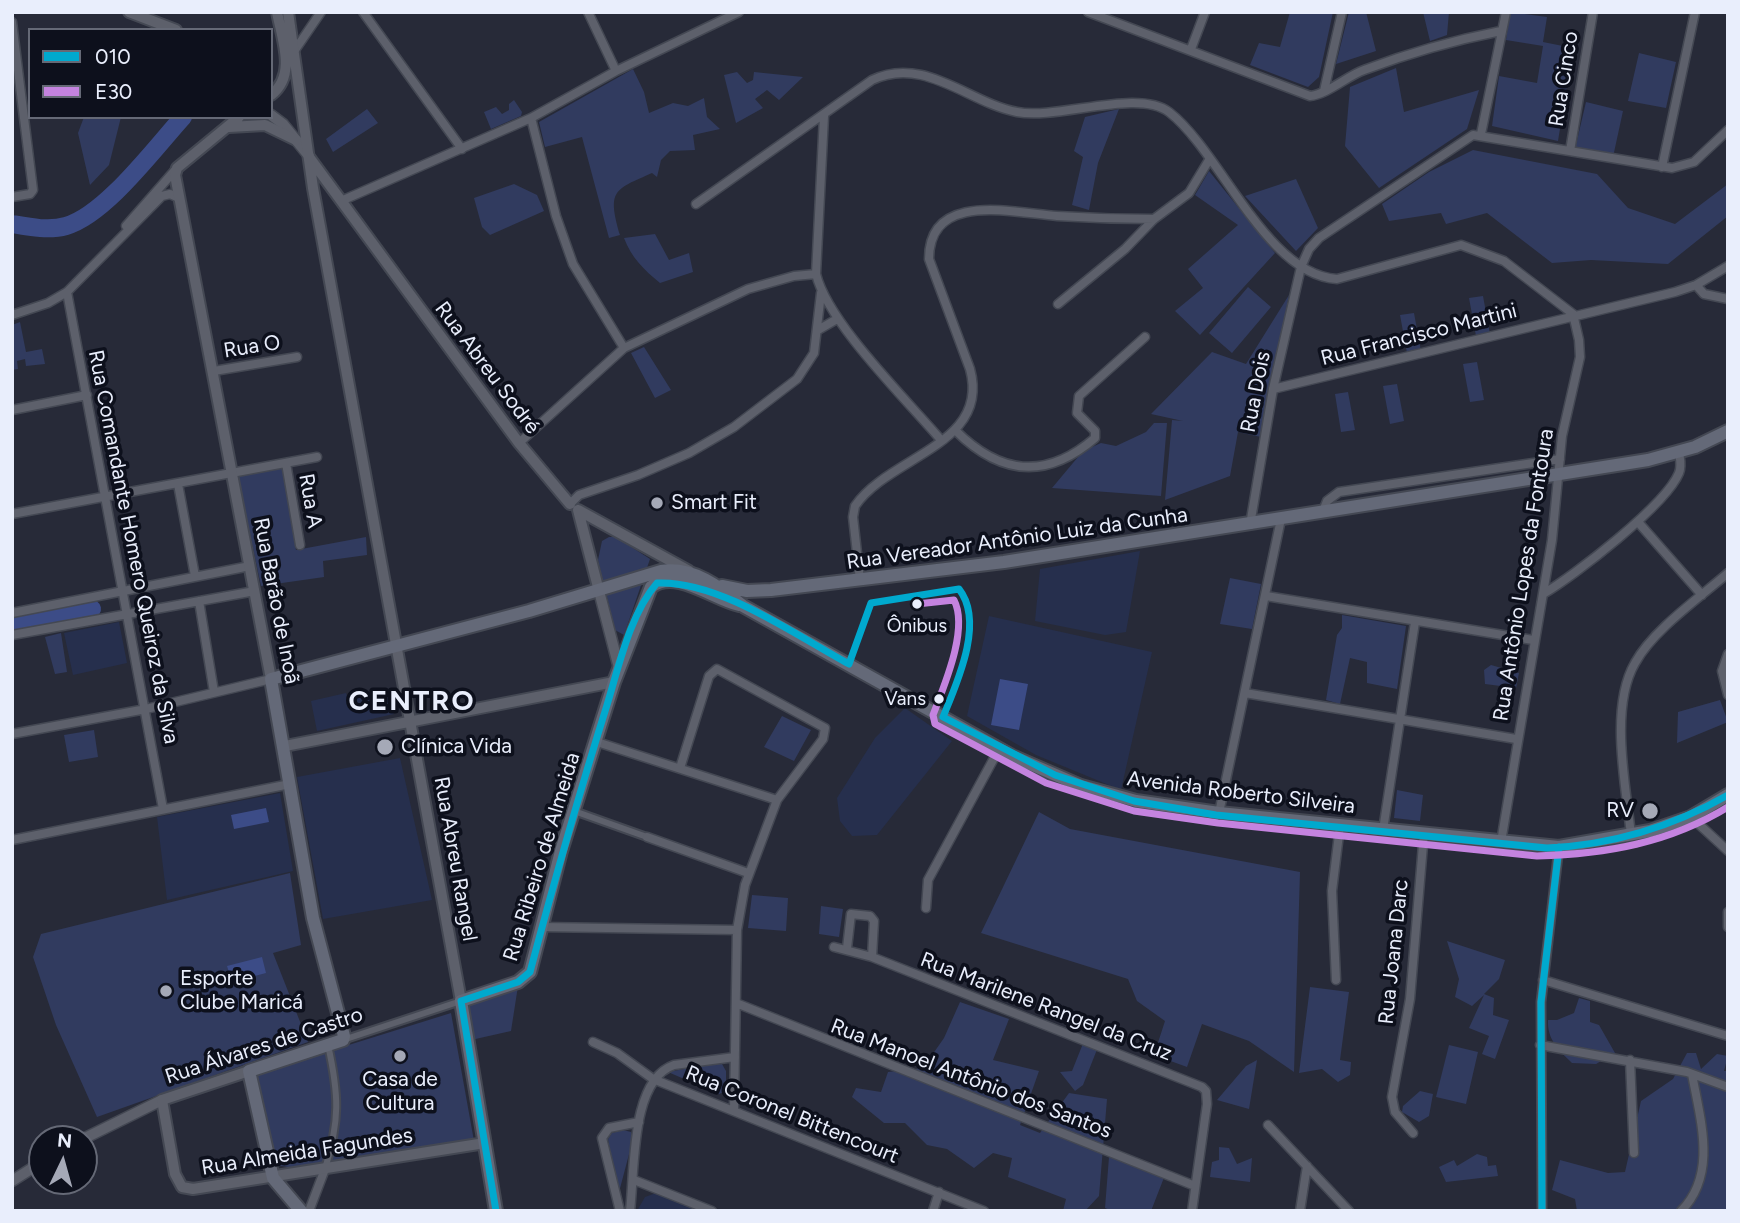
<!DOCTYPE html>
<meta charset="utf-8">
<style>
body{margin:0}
#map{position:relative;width:1740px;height:1223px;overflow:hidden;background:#272a38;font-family:Figtree,sans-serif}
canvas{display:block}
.frame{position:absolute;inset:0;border:14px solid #e9eefc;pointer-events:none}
.legend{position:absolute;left:28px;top:28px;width:245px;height:91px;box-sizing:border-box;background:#0d101c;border:2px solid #656976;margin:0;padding:9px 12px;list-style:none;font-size:21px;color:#e9eefc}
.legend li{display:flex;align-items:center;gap:14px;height:35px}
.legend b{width:35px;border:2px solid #656976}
.north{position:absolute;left:28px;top:1125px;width:70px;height:70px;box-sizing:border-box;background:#0d101c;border:2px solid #656976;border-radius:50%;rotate:5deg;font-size:19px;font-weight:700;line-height:28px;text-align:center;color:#e9eefc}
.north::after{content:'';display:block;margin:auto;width:24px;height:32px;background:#a5a9b7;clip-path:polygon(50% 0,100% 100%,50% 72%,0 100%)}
</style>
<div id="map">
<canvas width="1740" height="1223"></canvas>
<div class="frame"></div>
<ul class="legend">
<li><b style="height:9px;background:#00a9ce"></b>010</li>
<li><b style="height:9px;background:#c483df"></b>E30</li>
</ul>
<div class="north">N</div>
</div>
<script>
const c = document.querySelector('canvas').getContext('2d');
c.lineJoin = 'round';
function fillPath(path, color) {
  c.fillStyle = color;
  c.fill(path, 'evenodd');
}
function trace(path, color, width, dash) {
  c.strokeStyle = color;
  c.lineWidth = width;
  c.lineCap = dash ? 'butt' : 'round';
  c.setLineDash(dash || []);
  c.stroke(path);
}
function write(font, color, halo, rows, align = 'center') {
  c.font = font + ' Figtree,sans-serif';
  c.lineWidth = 7;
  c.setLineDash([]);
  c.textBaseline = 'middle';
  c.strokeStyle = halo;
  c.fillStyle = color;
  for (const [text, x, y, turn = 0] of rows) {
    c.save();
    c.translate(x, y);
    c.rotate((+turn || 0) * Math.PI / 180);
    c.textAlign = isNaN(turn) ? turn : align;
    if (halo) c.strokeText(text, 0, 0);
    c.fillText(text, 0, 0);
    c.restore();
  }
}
fillPath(new Path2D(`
 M1140,551L1126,632L1105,635L1035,621L1040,569Z
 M989,616L1152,652L1121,790L1036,755L967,716Z
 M119,622L127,663L73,675L64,633Z
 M389,691L394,714L317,731L311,701L346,693L348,700Z
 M905,708L952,741L877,835L852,836L840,821L837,798L875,738Z
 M400,758L432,900L323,919L297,777Z
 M280,793L293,871L167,900L157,817Z
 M656,1193L697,1208L696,1211H637L645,1197Z`), '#262f4d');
fillPath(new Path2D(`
 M1290,12H1333L1319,77L1308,87L1250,65L1259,43L1280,47Z
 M1349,12H1366L1376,51L1336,64Z
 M1423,12H1449L1447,35L1430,41Z
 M1510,12L1547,17L1543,42L1573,48L1558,141L1492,126L1499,76L1537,83L1543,46L1506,40Z
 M1639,53L1676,62L1666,108L1628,101Z
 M1396,68L1404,112L1479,90L1467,129L1379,188L1345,146L1350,87Z
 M633,69L644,92L649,113L673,103L688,106L704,98L707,117L720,129L693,135L695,150L670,151L661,160L657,177L652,173C614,190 607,190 620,235L609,238L582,137L545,147L539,122Z
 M737,72L747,83L753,80L754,72L803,77L779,100L767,90L755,99L763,108L736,123L724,75Z
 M514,100L522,112L521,116L491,129L484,112L496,107L502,114L509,110V104Z
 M1586,102L1623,111L1613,157L1575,149Z
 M367,109L378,123L333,152L326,139Z
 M1119,109L1098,163L1089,210L1072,205L1083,157L1074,151L1085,117Z
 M84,117H121L109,165L90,185L78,133Z
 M1473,150L1597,174L1628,208L1675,224L1728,184V216L1668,264L1591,260L1552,263L1487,213L1446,224L1441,213L1389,221L1382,204L1429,172Z
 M1209,171L1275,253L1200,335L1175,311L1203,288L1188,269L1238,225L1195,195Z
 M1296,179L1318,228L1296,251L1245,196Z
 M514,184L537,195L544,211L490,235L482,227L474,198Z
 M655,234L669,260L689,253L693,272L660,283C644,270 631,257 624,238Z
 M1248,287L1271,307L1232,353L1209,333Z
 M1289,295L1261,437L1238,432L1230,476L1165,500L1172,420L1183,421L1151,414L1212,352L1246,364Z
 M1483,296L1490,334L1476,336L1469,298Z
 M1414,313L1421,351L1407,353L1400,315Z
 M20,322L26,352L42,349L45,364L26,366L25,359L17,361L18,369L12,370V325Z
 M644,347L671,390L655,398L631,353Z
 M1477,362L1484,400L1470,402L1463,364Z
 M1397,384L1404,421L1390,424L1383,386Z
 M1348,392L1355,430L1341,432L1335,394Z
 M1154,423H1167L1161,496L1052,488L1083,451L1101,443L1116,446L1146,432Z
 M282,464L296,550L366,537L367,555L323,561L324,577L261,586L237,474Z
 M609,537H616L650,559L624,635L615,630L598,560L602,541Z
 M1230,578L1261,584L1252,629L1220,624Z
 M1342,615L1406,626L1397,689L1367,683V662L1350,658L1340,704L1326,700L1337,635L1342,628Z
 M61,633L67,672L55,674L45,637Z
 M1491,665L1519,673L1516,688L1485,684L1484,670Z
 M1720,700L1728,722L1677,743L1678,712Z
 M782,716L811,730L794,761L764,747Z
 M94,730L98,757L69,762L64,735Z
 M1397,790L1423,795L1420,821L1394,818Z
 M1039,812L1070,829L1300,872L1294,1072L1249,1041L1202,1024L1187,1067L1154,1055L1165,1021L1137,1001L1128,979L981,933Z
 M290,873L301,945L273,953L308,1042L97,1117L56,1025L33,957L41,934Z
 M752,895L788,898L786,931L748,928Z
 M821,906L843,909L839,937L819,934Z
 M1447,941L1505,960L1499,979L1484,994L1494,998L1493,1015L1509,1020L1495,1059L1482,1054L1489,1036L1469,1028L1484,995L1472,1006L1455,997L1459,979Z
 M518,986L511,1031L471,1040L464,1002Z
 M1310,987L1349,992L1340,1060L1351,1062L1350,1075L1338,1082L1322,1069L1299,1073Z
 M1579,998L1590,1001V1022L1599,1025L1615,1053L1596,1064L1572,1063C1559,1050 1547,1040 1548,1020H1557L1574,1013Z
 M960,1002L1009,1019L993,1060L1039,1071L1020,1125L1040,1133L1069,1093L1107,1099L1099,1196L1085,1211H1063L1066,1199L1008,1177L1012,1158L993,1153L974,1168L947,1149L927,1145L905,1123H884L852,1097L856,1088L881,1092L888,1072L923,1068L944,1038Z
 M451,1013L474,1141L300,1169L270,1164L256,1074Z
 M1084,1041L1098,1047L1083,1085L1075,1091L1060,1072L1072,1071Z
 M1449,1045L1478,1052L1466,1104L1436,1097Z
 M1687,1053H1696L1701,1069L1717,1054L1728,1056L1724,1071H1728V1211H1577L1575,1199L1552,1190L1560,1160L1608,1173L1625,1172L1641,1101L1673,1079Z
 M1257,1060L1249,1109L1217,1100L1246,1066Z
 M716,1063L722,1064L726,1071V1091L719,1094L668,1072Z
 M1420,1091L1433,1094L1429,1116L1419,1122L1402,1112L1403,1106Z
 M623,1130L631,1132L633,1139L618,1196L608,1139L612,1133Z
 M1219,1147L1229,1148L1237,1164L1252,1158L1250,1182L1210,1177L1212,1162L1219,1160Z
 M1477,1154L1487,1157L1488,1166L1496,1165L1498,1176L1446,1182L1439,1167L1454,1160L1457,1166Z
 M1109,1157L1165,1175L1151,1211H1112L1105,1208Z`), '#313b5f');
fillPath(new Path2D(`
 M1000,679L1028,684L1019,730L991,725Z
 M266,808L269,822L234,829L231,815Z
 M262,957L266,973L232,982L227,966Z`), '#3c4c87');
trace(new Path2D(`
 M12,224C29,227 49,231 66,226C105,215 154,149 183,117
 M12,624L92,609`), '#3c4c87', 18);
const pedestrian = new Path2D(`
 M574,811L647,837
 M343,1040L461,1001
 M325,1169C340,1120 339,1095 328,1045`);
const minor = new Path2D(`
 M363,12L462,149
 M588,12L616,71
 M1088,12L1310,96C1328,94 1347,76 1364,70C1409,53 1455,40 1501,31
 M12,22L33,190L30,194L12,197
 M1191,49L1205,12
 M295,50L321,12
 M1324,91L1342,12
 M824,116L816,274C828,323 906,399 941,440
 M1481,134L1506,12
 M1570,151L1593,12
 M1662,167L1695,12
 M341,201L531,118
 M696,204L872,80C924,55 969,103 1017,112C1058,120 1138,88 1169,112C1221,152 1266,275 1337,279L1461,245L1504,261L1573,314
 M126,226L177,168
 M1696,285L1704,294L1728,299
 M67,292L163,809
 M1058,304L1125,249L1154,219L1189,193L1209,160
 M12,315L48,303L67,292L162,196L170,194L179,198
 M818,330L837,319
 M624,348L573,264L556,216L531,118L616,71L739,12
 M214,371L297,357
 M1273,389L1675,292L1696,285L1728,266
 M12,410L87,395
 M955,430C999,474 1045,481 1095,438V431L1077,413L1079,396L1145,337
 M519,443L624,348L748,289L794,276L816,274
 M286,463L300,545
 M178,484L195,576
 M570,504L579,495L638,475L689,453L734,427L797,379L814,353L821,293
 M1323,511L1327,501L1339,492L1560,459
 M12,514L317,457
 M1638,522L1702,595
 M1250,525L1273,389L1301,267L1309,249L1319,238L1473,135L1672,168L1694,162L1728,130
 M860,580L853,517L855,506C889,456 991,445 970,369L929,259C929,190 1015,213 1057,216C1089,218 1121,219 1154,219
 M1543,594C1574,576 1666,505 1679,473C1682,466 1680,459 1679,452
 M1266,596L1533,640
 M199,601L214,692
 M12,613L250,566
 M12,635L255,591
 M1728,654L1722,671L1728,695
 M1245,693L1516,739
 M12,734L146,709L271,679
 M597,742L777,800
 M680,768L709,676L717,669L825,728L823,739L777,800L745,885L737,930L734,1109
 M1219,813L1281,519
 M1691,817L1728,851
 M1383,830L1415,622
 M1631,835C1626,786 1609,708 1635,663C1653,630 1699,598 1728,573
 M647,837L748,873
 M12,840L290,784
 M1501,842L1552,540L1562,436L1580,357L1579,340L1573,314
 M926,908L928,880L999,749
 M1728,912V927
 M542,927L737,930
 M834,947L872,957L1202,1087L1206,1091L1207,1104L1192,1211
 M847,948L851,914L870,916L874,921L872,957
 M1336,980L1332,891L1340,826
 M1543,980L1728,1036
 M736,1003L1195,1186
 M593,1042L617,1053L653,1079L984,1211
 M1540,1045L1687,1072L1728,1087
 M1630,1060L1634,1153
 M1268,1125L1349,1211
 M1413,1133L1395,1112L1392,1097L1410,999L1424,833
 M634,1180L712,1211
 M309,1211L325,1169
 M620,1211L602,1138L609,1128L639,1122
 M630,1211C635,1171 630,1080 674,1065L735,1057
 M933,1211L939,1192
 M1300,1211L1307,1166
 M1542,1211L1541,1002L1559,847
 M1681,1211C1718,1174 1700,1119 1692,1074`);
const tertiary = new Path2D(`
 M271,115L283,124L309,156
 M599,591L619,668
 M83,1139L162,1100
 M12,1181L42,1162`);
const secondary = new Path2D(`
 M129,12L176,30
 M288,12L313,188L461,1001
 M271,95C297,75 282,39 277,12
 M239,117L177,168L175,175L271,679
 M229,127L265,125L296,140
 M309,157L519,443L570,504
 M578,510L689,571
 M578,510L599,591
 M285,746L614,682
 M249,1071L162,1100L175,1174L182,1187L193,1189L485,1143`);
const primary = new Path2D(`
 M722,586L747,591L771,590L1004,562L1648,460L1695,447L1728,431
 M301,1211L273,1178L249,1071L343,1040L344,1036L313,918L271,679L529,611L661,571C693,566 720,587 743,606L1012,756L1081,786L1136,801L1219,813L1559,847L1650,831L1691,817L1728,795
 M496,1211L461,1001L518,982L530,972L561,851L614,682L651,587C675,568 713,599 739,605`);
trace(pedestrian, '#444853', 10);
trace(minor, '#444853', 11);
trace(tertiary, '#444853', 13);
trace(secondary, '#444853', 14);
trace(primary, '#444853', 16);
trace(pedestrian, '#5d606b', 6);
trace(minor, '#5d606b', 8);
trace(tertiary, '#5d606b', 10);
trace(secondary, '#5d606b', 10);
trace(primary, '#646978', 12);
trace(new Path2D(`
 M496,1211L461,1001L518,982L530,972C554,882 579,794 607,705C619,666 630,614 657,583C719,580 795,635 849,664L871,603L959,589C985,622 957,683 943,717L1055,775L1134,801L1216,815L1547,848C1611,845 1672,827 1728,795
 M1542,1211L1541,1002L1559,847`), '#00a9ce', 7);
trace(new Path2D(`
 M917,604L954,600C969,629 944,686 933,715L935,724L1046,783L1134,811L1218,823L1537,856C1606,854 1669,843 1728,807`), '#c483df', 7);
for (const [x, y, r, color] of [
 [657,503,7,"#a5a9b7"],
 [917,604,6,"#e9eefc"],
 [939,699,6,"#e9eefc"],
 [385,747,9,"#a5a9b7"],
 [1650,811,9,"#a5a9b7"],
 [166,991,7,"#a5a9b7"],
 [400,1056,7,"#a5a9b7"]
]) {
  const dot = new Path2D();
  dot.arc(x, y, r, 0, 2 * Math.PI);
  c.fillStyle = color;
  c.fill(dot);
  trace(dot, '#0d101c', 2.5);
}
write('19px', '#e9eefc', '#0d101c', [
 ["Ônibus",917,626],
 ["Vans",926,699,"right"]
]);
write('21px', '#e9eefc', '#0d101c', [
 ["Rua Cinco",1564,79,-81],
 ["Rua Francisco Martini",1419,335,-14],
 ["Rua O",252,347,-9],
 ["Rua Abreu Sodré",487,368,53],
 ["Rua Dois",1256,392,-79],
 ["Rua A",310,501,80],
 ["Rua Vereador Antônio Luiz da Cunha",1017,539,-8],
 ["Rua Comandante Homero Queiroz da Silva",133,547,79],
 ["Rua Antônio Lopes da Fontoura",1524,575,-81],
 ["Rua Barão de Inoã",276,601,79],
 ["Avenida Roberto Silveira",1241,793,7],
 ["Rua Ribeiro de Almeida",542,857,-73],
 ["Rua Abreu Rangel",455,859,80],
 ["Rua Joana Darc",1394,952,-84],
 ["Rua Marilene Rangel da Cruz",1046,1007,21],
 ["Rua Álvares de Castro",264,1046,-18],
 ["Rua Manoel Antônio dos Santos",971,1079,21],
 ["Rua Coronel Bittencourt",792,1115,22],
 ["Rua Almeida Fagundes",307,1152,-9]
]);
write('21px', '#e9eefc', '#0d101c', [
 ["Smart Fit",671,503],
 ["Clínica Vida",401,747],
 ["RV",1634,811,"right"],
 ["Esporte",180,979],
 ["Clube Maricá",180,1003],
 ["Casa de",400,1080,"center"],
 ["Cultura",400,1104,"center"]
], 'left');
c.letterSpacing = '2px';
write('bold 28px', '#e9eefc', '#0d101c', [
 ["CENTRO",412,702]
]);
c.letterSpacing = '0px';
</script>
